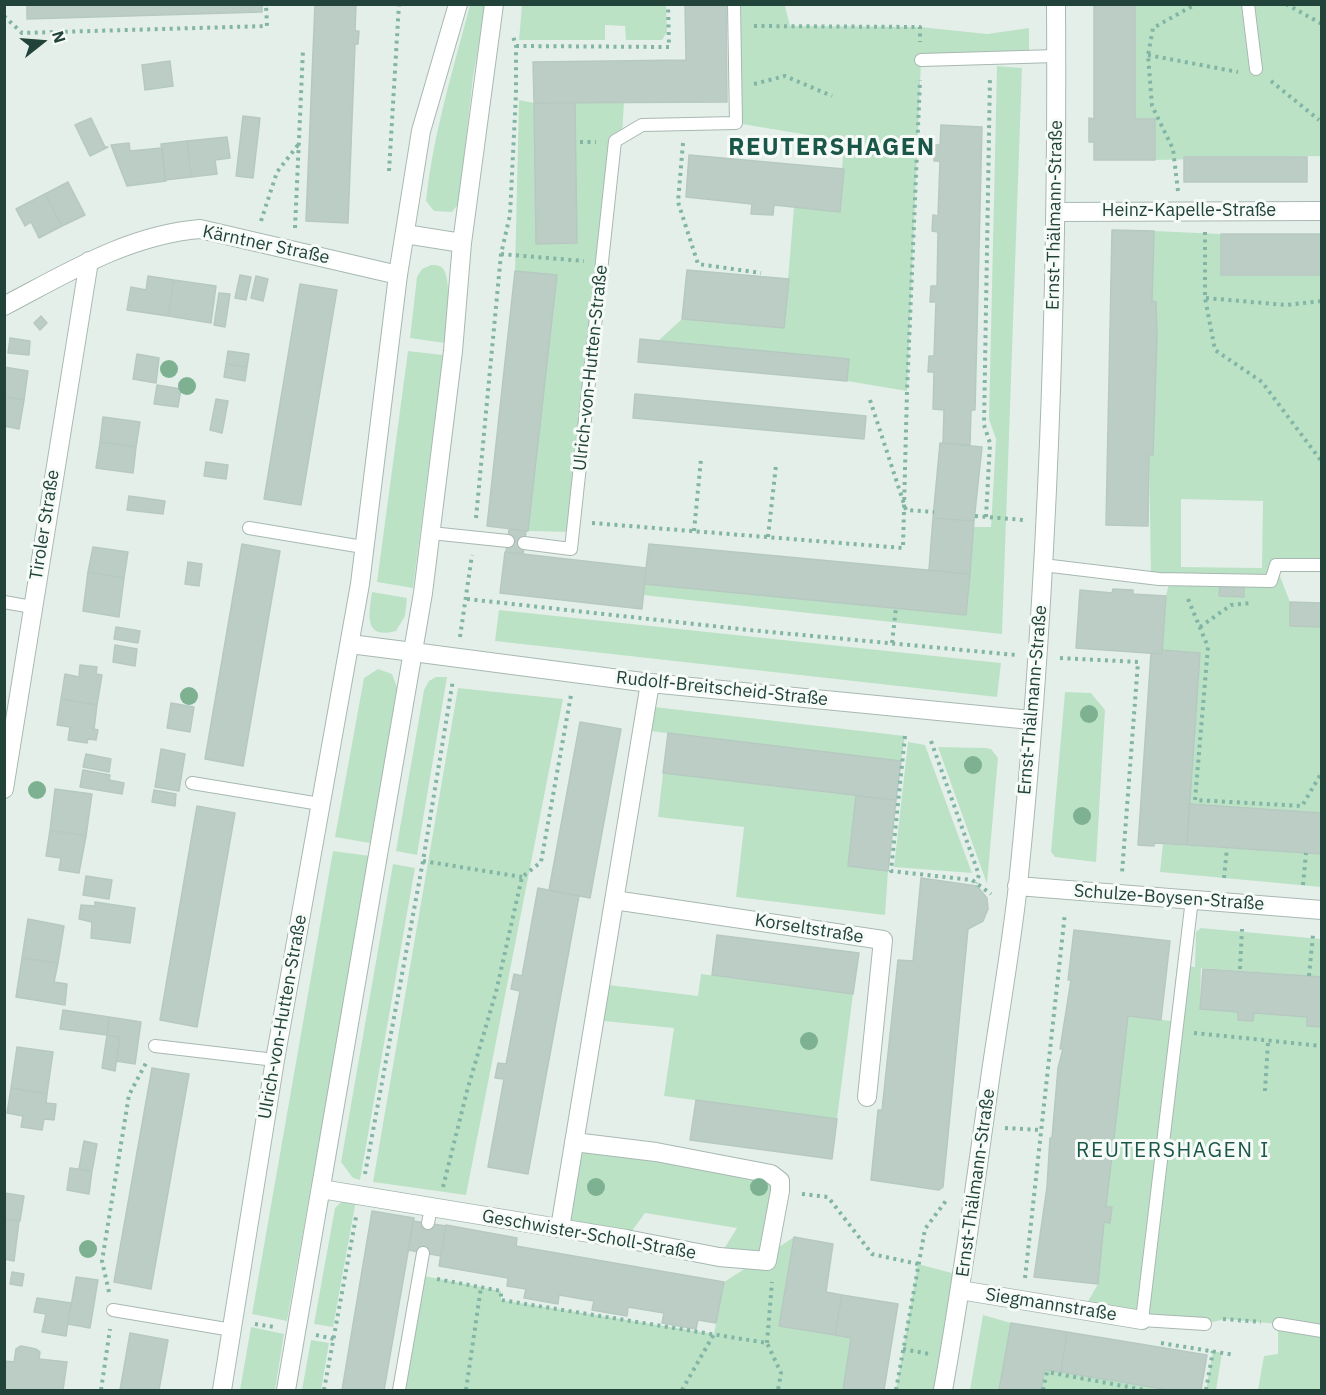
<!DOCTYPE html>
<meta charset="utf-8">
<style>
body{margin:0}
#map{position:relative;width:1326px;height:1395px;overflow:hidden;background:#e5efea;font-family:"IBM Plex Sans",sans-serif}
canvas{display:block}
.frame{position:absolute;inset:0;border:6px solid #22433a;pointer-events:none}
.north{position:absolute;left:12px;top:12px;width:60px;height:60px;-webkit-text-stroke:4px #f6fbf8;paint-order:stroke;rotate:73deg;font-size:16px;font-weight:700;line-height:24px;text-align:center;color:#22433a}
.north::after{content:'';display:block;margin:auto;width:21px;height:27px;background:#22433a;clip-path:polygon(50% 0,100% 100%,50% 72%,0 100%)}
</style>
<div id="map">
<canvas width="1326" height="1395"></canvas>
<div class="frame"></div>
<div class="north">N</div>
</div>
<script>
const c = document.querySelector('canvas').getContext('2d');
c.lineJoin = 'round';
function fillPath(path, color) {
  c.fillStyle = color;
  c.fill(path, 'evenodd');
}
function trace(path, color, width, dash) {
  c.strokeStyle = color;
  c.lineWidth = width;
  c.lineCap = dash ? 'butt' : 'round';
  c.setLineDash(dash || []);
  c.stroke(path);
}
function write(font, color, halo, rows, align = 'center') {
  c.font = font + ' "IBM Plex Sans",sans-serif';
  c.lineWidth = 6;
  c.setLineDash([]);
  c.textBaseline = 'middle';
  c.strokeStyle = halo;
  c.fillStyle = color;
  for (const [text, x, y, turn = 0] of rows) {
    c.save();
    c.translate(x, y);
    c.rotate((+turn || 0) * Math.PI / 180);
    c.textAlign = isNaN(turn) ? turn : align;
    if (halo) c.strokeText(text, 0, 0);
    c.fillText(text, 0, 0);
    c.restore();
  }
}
fillPath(new Path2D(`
 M470,5H486L473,77L459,203L452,212L434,211L426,201C433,134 453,70 470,5Z
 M522,5H666L667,32L662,40H626L625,26L605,25V40H519Z
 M734,5L785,6L790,26L920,27L987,34L1029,28V56L921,60L907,391L847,381L848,359L658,341L682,319L784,328L794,207L839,212L844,141L736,123Z
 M1135,5H1321V156L1155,160V119H1135Z
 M997,66L1022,68L1002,634L643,595L644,584L966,614L974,527H991L996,439L989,419Z
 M519,100L534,103L536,244L577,243L575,103L624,102L622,136L615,141L573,532L528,531L557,276L515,271Z
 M1154,231L1221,234V275H1321V565L1276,566L1290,602L1321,627V813L1189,804L1200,653L1162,650L1166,596L1170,579L1151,577L1149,455H1153L1156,302L1152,301ZM1181,499L1263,501L1262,568L1181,567Z
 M431,265C436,265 441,265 444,270C452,284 446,326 445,343L410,338L417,277L422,269Z
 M408,351L443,355L413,588L377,582Z
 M372,592L407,598L405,616L396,631C363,640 369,614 372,592Z
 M499,610L1001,663L997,697L495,641Z
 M378,669L392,674L398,690L370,843L335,837L364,678Z
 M436,677H447L417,855L396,851L424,690L429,681Z
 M458,688L563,699L466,1195L373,1182Z
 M1065,692L1091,693L1105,710L1096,862L1055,857L1051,852Z
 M646,706L905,736L901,761L642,730Z
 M908,742L925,745L972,873L894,867Z
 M938,747L985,748L991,749L998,758L987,884Z
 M663,773L856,796L848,866L888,871L885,915L736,897L744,827L658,817Z
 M1163,844L1321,854V887L1160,872Z
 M333,851L370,856L287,1321L252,1314Z
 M393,864L415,868L360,1180L353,1178L341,1162Z
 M1201,928L1321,939V977L1201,968L1200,1009L1238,1012V1020L1253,1021L1254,1013L1307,1017V1026L1321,1027V1390H1258L1264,1356L1278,1354V1324L1225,1319L1205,1324L1083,1310L1098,1284L1104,1222L1109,1223L1112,1208L1106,1207L1128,1016L1171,1021L1177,966L1195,967L1196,932Z
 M701,974L853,994L837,1119L664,1096L674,1028L594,1020L600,984L698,996Z
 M574,1142L780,1181L770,1253L794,1237L779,1326L851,1338L843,1390H399L419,1275L501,1291V1300L714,1334L724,1282L757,1261L719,1257L737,1228L645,1213L626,1239L560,1228Z
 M356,1200L333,1327L314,1324L335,1208L342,1201Z
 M918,1264L963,1276L943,1390H896Z
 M983,1315L1011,1323L999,1390H970Z
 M251,1327L284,1334L275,1390H240Z
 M311,1340L329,1343L321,1390H302Z
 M1213,1351L1222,1353L1216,1390H1206Z
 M1044,1370L1169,1390H1041Z`), '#bce2c6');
const building = new Path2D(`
 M27,4H262V12L27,19Z
 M315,4H356L355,31H359L358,44H355L348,223L306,221Z
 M685,4H726L727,102L534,103L533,62L686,60Z
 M1094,4H1135V119H1155V160H1094V142H1089V118L1094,119Z
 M170,61L173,86L145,90L142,65Z
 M534,103H575L577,243L536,244Z
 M243,116L260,118L253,178L236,176Z
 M91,118L105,147H108L90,156L75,125Z
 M941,125L982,127L975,410H971L970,445L943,443L944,410L933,409L934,372H928L929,356H934L936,302H930L931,286H937L938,232L932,231L933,215L938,216L940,161H934V145H940Z
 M227,137L230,158L215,160L217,174L191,177L187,141Z
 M187,141L191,177L165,180L161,144Z
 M129,143L130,151L162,148L166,181L127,186L111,145Z
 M689,155L844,169L840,212L774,205L773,215L751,214L752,204L686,197Z
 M1184,157H1307V182H1184Z
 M68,182L85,215L62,226L45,194Z
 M45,194L62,226L39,238L31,222L25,226L16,209Z
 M1112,230L1154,231L1152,301L1156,302L1157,335L1153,455H1149L1148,526L1106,525Z
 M1221,234H1322V275H1221Z
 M687,270L789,279L784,328L682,319Z
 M515,271L557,275L528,531L487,526Z
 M240,275L251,277L246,300L235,298Z
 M148,276L174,280L168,316L127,310L131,287L146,290Z
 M256,276L268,279L263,301L251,298Z
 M174,280L216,286L211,323L168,316Z
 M300,284L337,290L301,505L264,499Z
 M219,293L230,294L225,327L214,325Z
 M41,316L47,323L40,330L34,323Z
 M10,338L30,341L29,355L8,353Z
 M640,339L849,359L847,381L638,362Z
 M228,351L249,354L247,367L226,364Z
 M137,354L159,358L156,383L133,379Z
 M226,364L247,367L245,381L224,377Z
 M4,367L28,371L24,400L4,397Z
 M157,385L181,389L178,407L154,404Z
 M635,394L866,416L864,439L633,418Z
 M4,397L24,400L19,429L4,426Z
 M216,399L228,401L222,433L210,430Z
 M103,417L140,422L136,447L100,442Z
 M100,442L136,447L133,473L96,468Z
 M940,443L982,447L974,521L933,518Z
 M206,462L228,465L226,479L204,476Z
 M129,496L165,501L163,514L127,510Z
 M933,518L974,521L970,574L929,570Z
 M509,529L526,531L523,554L506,552Z
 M242,544L280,551L243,766L205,759Z
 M649,544L970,574L966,615L644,584Z
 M93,547L128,552L124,578L88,572Z
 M505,552L646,568L642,609L500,593Z
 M188,562L202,564L199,586L185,584Z
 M88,572L124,578L119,617L83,611Z
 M1220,583H1244V597L1219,596Z
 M1113,589L1133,590V594L1166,596L1162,654L1076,648L1080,590L1112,593Z
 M1290,602L1322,603V627L1290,626Z
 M116,627L140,631L138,643L114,639Z
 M115,645L137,649L135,666L113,662Z
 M1162,650L1200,653L1187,845L1154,843V846L1138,845L1151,653L1162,654Z
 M80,665L97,667L96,674L102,675L97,705L61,699L65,674L79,677Z
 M61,699L97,705L94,729L98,730L96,740L88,739L87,743L68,740L70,727L57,725Z
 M171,703L194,707L190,732L167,728Z
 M580,722L621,729L590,898L549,890Z
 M668,733L901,761L896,800L663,773Z
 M161,749L185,754L179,791L155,787Z
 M86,754L111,759L109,772L83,767Z
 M83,770L110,775L109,780L124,783L122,794L80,787Z
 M55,789L92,794L86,836L50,830Z
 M154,790L176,794L175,806L152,802Z
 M856,796L896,800L888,871L848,866Z
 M1189,804L1322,813V854L1187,845Z
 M197,806L235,813L197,1027L160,1020Z
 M50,830L86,836L79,873L59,870L61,858L46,856Z
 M86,876L112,880L109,899L83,895Z
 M921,878L977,886L987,898L988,909L983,921L968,929L943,1187L939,1190L871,1180L878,1110H882L898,960L913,961Z
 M538,888L579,896L528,1174L488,1167L504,1079L495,1078L498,1063L506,1064L520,991L511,989L514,974L522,976Z
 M95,902L135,908L130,943L91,938L92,922L79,919L81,905L95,906Z
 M28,919L64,926L58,963L22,958Z
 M1074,930L1170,941L1161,1020L1128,1016L1106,1207H1112L1110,1223L1104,1222L1098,1284L1034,1277L1047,1187L1050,1138H1052L1058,1068L1063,1049H1060L1071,980H1068Z
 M717,935L859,953L853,994L712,975Z
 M22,958L58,963L54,982L67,984L65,1005L16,997Z
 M1203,969L1322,977V1027L1307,1026V1017L1254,1013L1253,1021L1238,1020V1012L1200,1009Z
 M63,1010L109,1017L107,1035L60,1029Z
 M109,1017L141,1022L135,1064L116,1061L120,1037L107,1035Z
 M107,1035L120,1037L115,1071L102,1068Z
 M17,1047L53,1052L47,1094L11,1088Z
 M152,1068L189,1074L151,1289L114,1282Z
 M11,1088L47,1094L46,1103L56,1104L54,1120L44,1119L42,1130L21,1127L23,1116L7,1113Z
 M696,1100L837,1119L832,1159L690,1140Z
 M84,1141L97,1144L92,1171L79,1169Z
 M70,1168L92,1171L89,1194L67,1190Z
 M4,1193L24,1196L20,1221L4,1219Z
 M372,1211L414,1218L384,1390H342Z
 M4,1219L19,1221L14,1261L4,1259Z
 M413,1221L446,1226L441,1256L408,1250Z
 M446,1225L517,1238L516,1246L724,1282L716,1323L698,1320L696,1329L662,1323L664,1313L628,1307L627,1316L592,1310L594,1301L559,1295L558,1304L524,1298L526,1289L507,1286L508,1278L439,1266Z
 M794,1237L833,1244L826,1292L842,1295L835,1335L779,1326Z
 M12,1272L24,1274L22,1286L10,1284Z
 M76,1277L98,1280L90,1328L68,1324Z
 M842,1295L898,1304L884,1390H843L851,1338L835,1335Z
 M37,1298L71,1303L66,1336L42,1332L46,1314L34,1312Z
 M1011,1323L1067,1332L1061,1372L1044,1370L1041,1390H999Z
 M1067,1332L1207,1355L1201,1390H1169L1061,1372Z
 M130,1333L168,1340L159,1390H120Z
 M21,1346L36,1349L40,1352L39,1359L67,1362L63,1390H4L5,1361L14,1362L16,1349Z`);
fillPath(building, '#bccdc6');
trace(building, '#b6c9c1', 1.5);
const service = new Path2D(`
 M1248,4L1256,69
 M921,60L1056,56
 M249,528L363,547
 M431,533L508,541
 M524,543L571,549L615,141L642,125L736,123L734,4
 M1043,565L1159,579L1271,581L1276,565H1322
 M4,602L32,607
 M192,783L320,804
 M1192,899L1142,1320L1205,1324
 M155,1046L275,1060
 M428,1223L431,1208
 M113,1310L232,1330
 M1279,1324L1322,1331
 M399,1390L423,1253`);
const minor = new Path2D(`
 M1057,212L1322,211
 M4,306C67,273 128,235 200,229L398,275
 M413,652L650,683L1031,720
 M4,789L89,261
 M1017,886L1322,910
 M614,900L883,940L867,1097
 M321,1189L626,1239L719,1257L767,1261L780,1191V1181L771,1174L656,1152L574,1142
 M560,1228L650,683
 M960,1290L1142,1320
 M943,1390C962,1285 976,1179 991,1072C1000,1010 1011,948 1018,885C1048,593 1058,298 1056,4`);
const tertiary = new Path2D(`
 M405,234L462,243
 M350,644L413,652
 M222,1390L275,1060L360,584L398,275L421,131L458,4
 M286,1390L423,593L453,351L462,243L494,4`);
trace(service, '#a7b8b2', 14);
trace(minor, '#a7b8b2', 20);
trace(tertiary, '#a7b8b2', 20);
trace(new Path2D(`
 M1286,4L1322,24
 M4,16L22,33L267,26L266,4
 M754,26L920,27V42
 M516,46L669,47L668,4
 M1148,55L1238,72
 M1271,81L1319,120
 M754,84L785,76L832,96
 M1322,114V154
 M580,142H596
 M683,143L678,202L698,264L761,273
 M389,171L399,4
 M1178,191L1173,149L1152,106L1148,55L1153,28L1196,4
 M261,221L277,172L298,145
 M295,228L303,50
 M1205,232V298L1215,350L1262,382L1322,462
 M501,254L584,261
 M1206,298L1286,305L1322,301
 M870,400L906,510L934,512
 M975,516L1023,520
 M986,517L990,443L984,425L990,76
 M476,518L501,254L510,215L516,93V46L513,36
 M592,523L903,548L907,391L920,80
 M694,531L701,459
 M768,537L776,465
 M467,599L749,630L1016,655
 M1188,599L1208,647L1195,800L1302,806L1322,772
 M1200,627L1231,605L1252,603
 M460,637L472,555
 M892,643L896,608
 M1060,658L1138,662L1122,873
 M905,736L891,871L972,880L991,894
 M931,741L979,875L976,883
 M423,861L522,877
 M1224,878L1227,848
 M1303,885L1306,853
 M1240,969L1242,929
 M1309,976L1313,935
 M1194,1033L1322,1046
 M1265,1091L1268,1042
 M1005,1128L1041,1130
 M365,1174L423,861L453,680
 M443,1187L467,1091L496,992L522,877L541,862L571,695
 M802,1194L828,1197L872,1254L918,1264
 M1025,1278L1065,913
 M437,1279L501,1291V1300L767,1343L781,1373L778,1390
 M109,1292L102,1261L129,1095L147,1061
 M1223,1319L1261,1322
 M255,1324L274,1327
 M316,1335L334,1339
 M767,1343L772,1282
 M1161,1343L1235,1355
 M903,1349L929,1354
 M101,1390L110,1329
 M324,1390L356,1217
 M466,1390L481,1287
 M682,1390L714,1334
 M896,1390L925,1229L948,1198
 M1043,1390L1047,1372L1145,1390
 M1206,1390L1213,1351`), '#82b5a5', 4, [3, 4.5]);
trace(service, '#fff', 12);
trace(minor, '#fff', 18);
trace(tertiary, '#fff', 18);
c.fillStyle = '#7db191';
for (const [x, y] of [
 [169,369],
 [187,386],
 [189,696],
 [1089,714],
 [973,765],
 [37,790],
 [1082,816],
 [809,1041],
 [596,1187],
 [759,1187],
 [88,1249]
]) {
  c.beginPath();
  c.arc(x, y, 9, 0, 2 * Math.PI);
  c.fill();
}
write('18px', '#22433a', '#f6fbf8', [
 ["Heinz-Kapelle-Straße",1189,211],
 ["Ernst-Thälmann-Straße",1055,215,-89],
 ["Kärntner Straße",266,245,12],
 ["Ulrich-von-Hutten-Straße",591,368,-84],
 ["Tiroler Straße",45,525,-81],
 ["Rudolf-Breitscheid-Straße",722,689,6],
 ["Ernst-Thälmann-Straße",1033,700,-85],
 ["Schulze-Boysen-Straße",1169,898,4],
 ["Korseltstraße",809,929,9],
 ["Ulrich-von-Hutten-Straße",283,1017,-80],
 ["Ernst-Thälmann-Straße",976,1183,-82],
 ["Geschwister-Scholl-Straße",589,1235,10],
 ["Siegmannstraße",1051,1305,9]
]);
c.letterSpacing = '1.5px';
write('21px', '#1b5748', '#f6fbf8', [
 ["REUTERSHAGEN I",1173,1151]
]);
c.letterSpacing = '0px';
c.letterSpacing = '1.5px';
write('bold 24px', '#1b5748', '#f6fbf8', [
 ["REUTERSHAGEN",832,148]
]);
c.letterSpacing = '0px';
</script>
